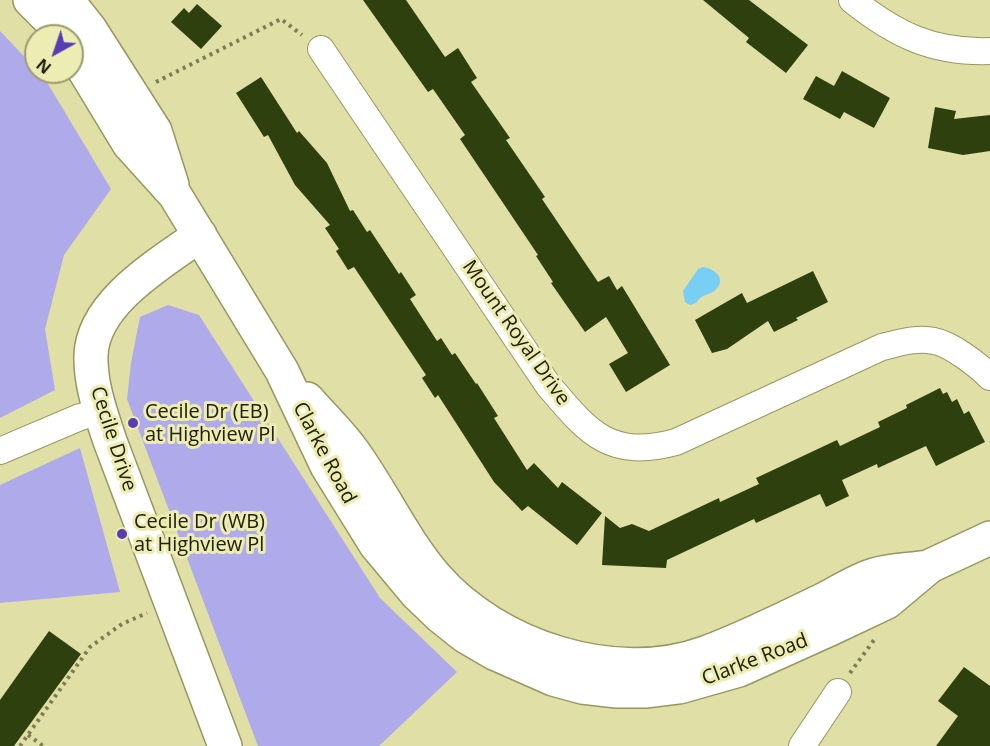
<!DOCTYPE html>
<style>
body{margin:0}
#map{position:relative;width:990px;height:746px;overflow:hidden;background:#dfdfa6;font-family:"Open Sans",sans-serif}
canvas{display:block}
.north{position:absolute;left:24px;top:24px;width:60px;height:60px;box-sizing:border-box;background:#ececb3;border:2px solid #9b9b6f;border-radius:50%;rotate:220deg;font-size:16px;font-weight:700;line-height:24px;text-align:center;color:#21210a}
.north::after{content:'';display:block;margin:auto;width:21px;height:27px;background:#583cb4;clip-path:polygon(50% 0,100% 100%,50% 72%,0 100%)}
</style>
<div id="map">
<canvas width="990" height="746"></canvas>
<div class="north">N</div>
</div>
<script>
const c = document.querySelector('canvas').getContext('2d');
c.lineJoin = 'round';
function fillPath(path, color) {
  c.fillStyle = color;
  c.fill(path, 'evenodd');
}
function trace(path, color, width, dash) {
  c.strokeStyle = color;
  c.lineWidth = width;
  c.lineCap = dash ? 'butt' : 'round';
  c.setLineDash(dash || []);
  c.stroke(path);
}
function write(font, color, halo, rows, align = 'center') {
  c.font = font + ' "Open Sans",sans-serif';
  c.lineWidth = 6;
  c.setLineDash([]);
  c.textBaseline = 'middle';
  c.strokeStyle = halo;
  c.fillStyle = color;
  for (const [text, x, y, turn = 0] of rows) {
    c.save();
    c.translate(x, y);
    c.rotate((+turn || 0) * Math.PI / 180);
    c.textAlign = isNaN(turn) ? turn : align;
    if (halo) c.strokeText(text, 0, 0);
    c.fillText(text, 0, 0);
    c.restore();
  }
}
fillPath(new Path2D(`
 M0,31L36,69V72L45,79L111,189L64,255L45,329L55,390L0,418Z
 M168,305L199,315L380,598L457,672L379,746H258L127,399L131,363L140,317Z
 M80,448L120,592L0,603V485Z`), '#afaaea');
fillPath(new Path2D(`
 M703,267C717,269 728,281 713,292C709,294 704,295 700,298C698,300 697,303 693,304C689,306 688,304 685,302L683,291L698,269Z`), '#79cef3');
fillPath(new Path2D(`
 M363,0H406L445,57L458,48L477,78L471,82L510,138L506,140L545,197L542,199L598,282L609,276L617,290L622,286L670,365L626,392L609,364L628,353L606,317L585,332L551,283L553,282L536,256L538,255L460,139L465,135L433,89L428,92Z
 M703,0H749L808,45L786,73L746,42L749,38Z
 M197,4L222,26L201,49L171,22L184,8L189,13Z
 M842,71L890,98L874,128L844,112L840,119L803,99L816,76L834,86Z
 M261,77L297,133L299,131L327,163L350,211L353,210L367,232L370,230L399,274L401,272L416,295L410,299L437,341L441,338L452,355L455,353L476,384L477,383L498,416L494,418L527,470L534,463L558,488L562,482L602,513L577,545L528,506L522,511L494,482L438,395L435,398L422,378L426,375L354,267L348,270L336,251L339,249L325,228L330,225L295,185L268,135L264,137L236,93Z
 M935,107L956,111L954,119L990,115V151L963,155L928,148Z
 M813,271L828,302L796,318L798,320L774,332L768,321L727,349L712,353L695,320L742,293L747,303Z
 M940,388L943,394L947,392L952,402L957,399L964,414L969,411L985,442L936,466L926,446L878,468L877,464L842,480L849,496L826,507L820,494L756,523L754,519L667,560L666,568L602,565L605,516L620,528L632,524L649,531L719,498L720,502L759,484L756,478L837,440L840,446L880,427L878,422L907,408L906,405Z
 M49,631L81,654L14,746H0V700Z
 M964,667L990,686V746H936L958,716L938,701Z`), '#2d400d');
const street = new Path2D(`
 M852,0C896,35 933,53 990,51
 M321,49L548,385C588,432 609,460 676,442L882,347C899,343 917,337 934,341C951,344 978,365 990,377
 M0,451L80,417L100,412
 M802,746L838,692`);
const secondary = new Path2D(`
 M30,0L53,23L62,36
 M67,0L90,29L155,131L172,185
 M72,50L129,144L175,195L282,371L327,466L376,545L416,593L440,616L465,636L494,653L553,679L582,687L617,691H647L679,687L739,670L830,629L887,602L930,566L990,538
 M200,235C161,263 93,302 91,355C90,384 101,414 110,441L225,746
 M307,399C322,416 339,432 352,450C382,491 402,537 435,576C495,646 615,686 705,653C746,638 785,618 825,599C840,591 857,580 874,575C891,570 910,570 928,567`);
trace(street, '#979761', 28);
trace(secondary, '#979761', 36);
trace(new Path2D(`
 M156,82L281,19L302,35
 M850,673L874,640
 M28,735L43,746
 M20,746L90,647L122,624L147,613`), '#7c7c55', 4, [3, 4.5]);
trace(street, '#fff', 26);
trace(secondary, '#fff', 33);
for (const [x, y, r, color] of [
 [133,423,6,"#583cb4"],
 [122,534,6,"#583cb4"]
]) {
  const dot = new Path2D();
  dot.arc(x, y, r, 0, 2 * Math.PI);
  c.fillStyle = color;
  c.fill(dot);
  trace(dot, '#ececb3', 2);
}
write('20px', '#21210a', '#ececb3', [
 ["Mount Royal Drive",516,333,55],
 ["Cecile Drive",113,439,72],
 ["Clarke Road",324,453,62],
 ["Clarke Road",755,660,-21]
]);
write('20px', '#21210a', '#ececb3', [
 ["Cecile Dr (EB)",145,412],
 ["at Highview Pl",145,435],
 ["Cecile Dr (WB)",134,522],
 ["at Highview Pl",134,545]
], 'left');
</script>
